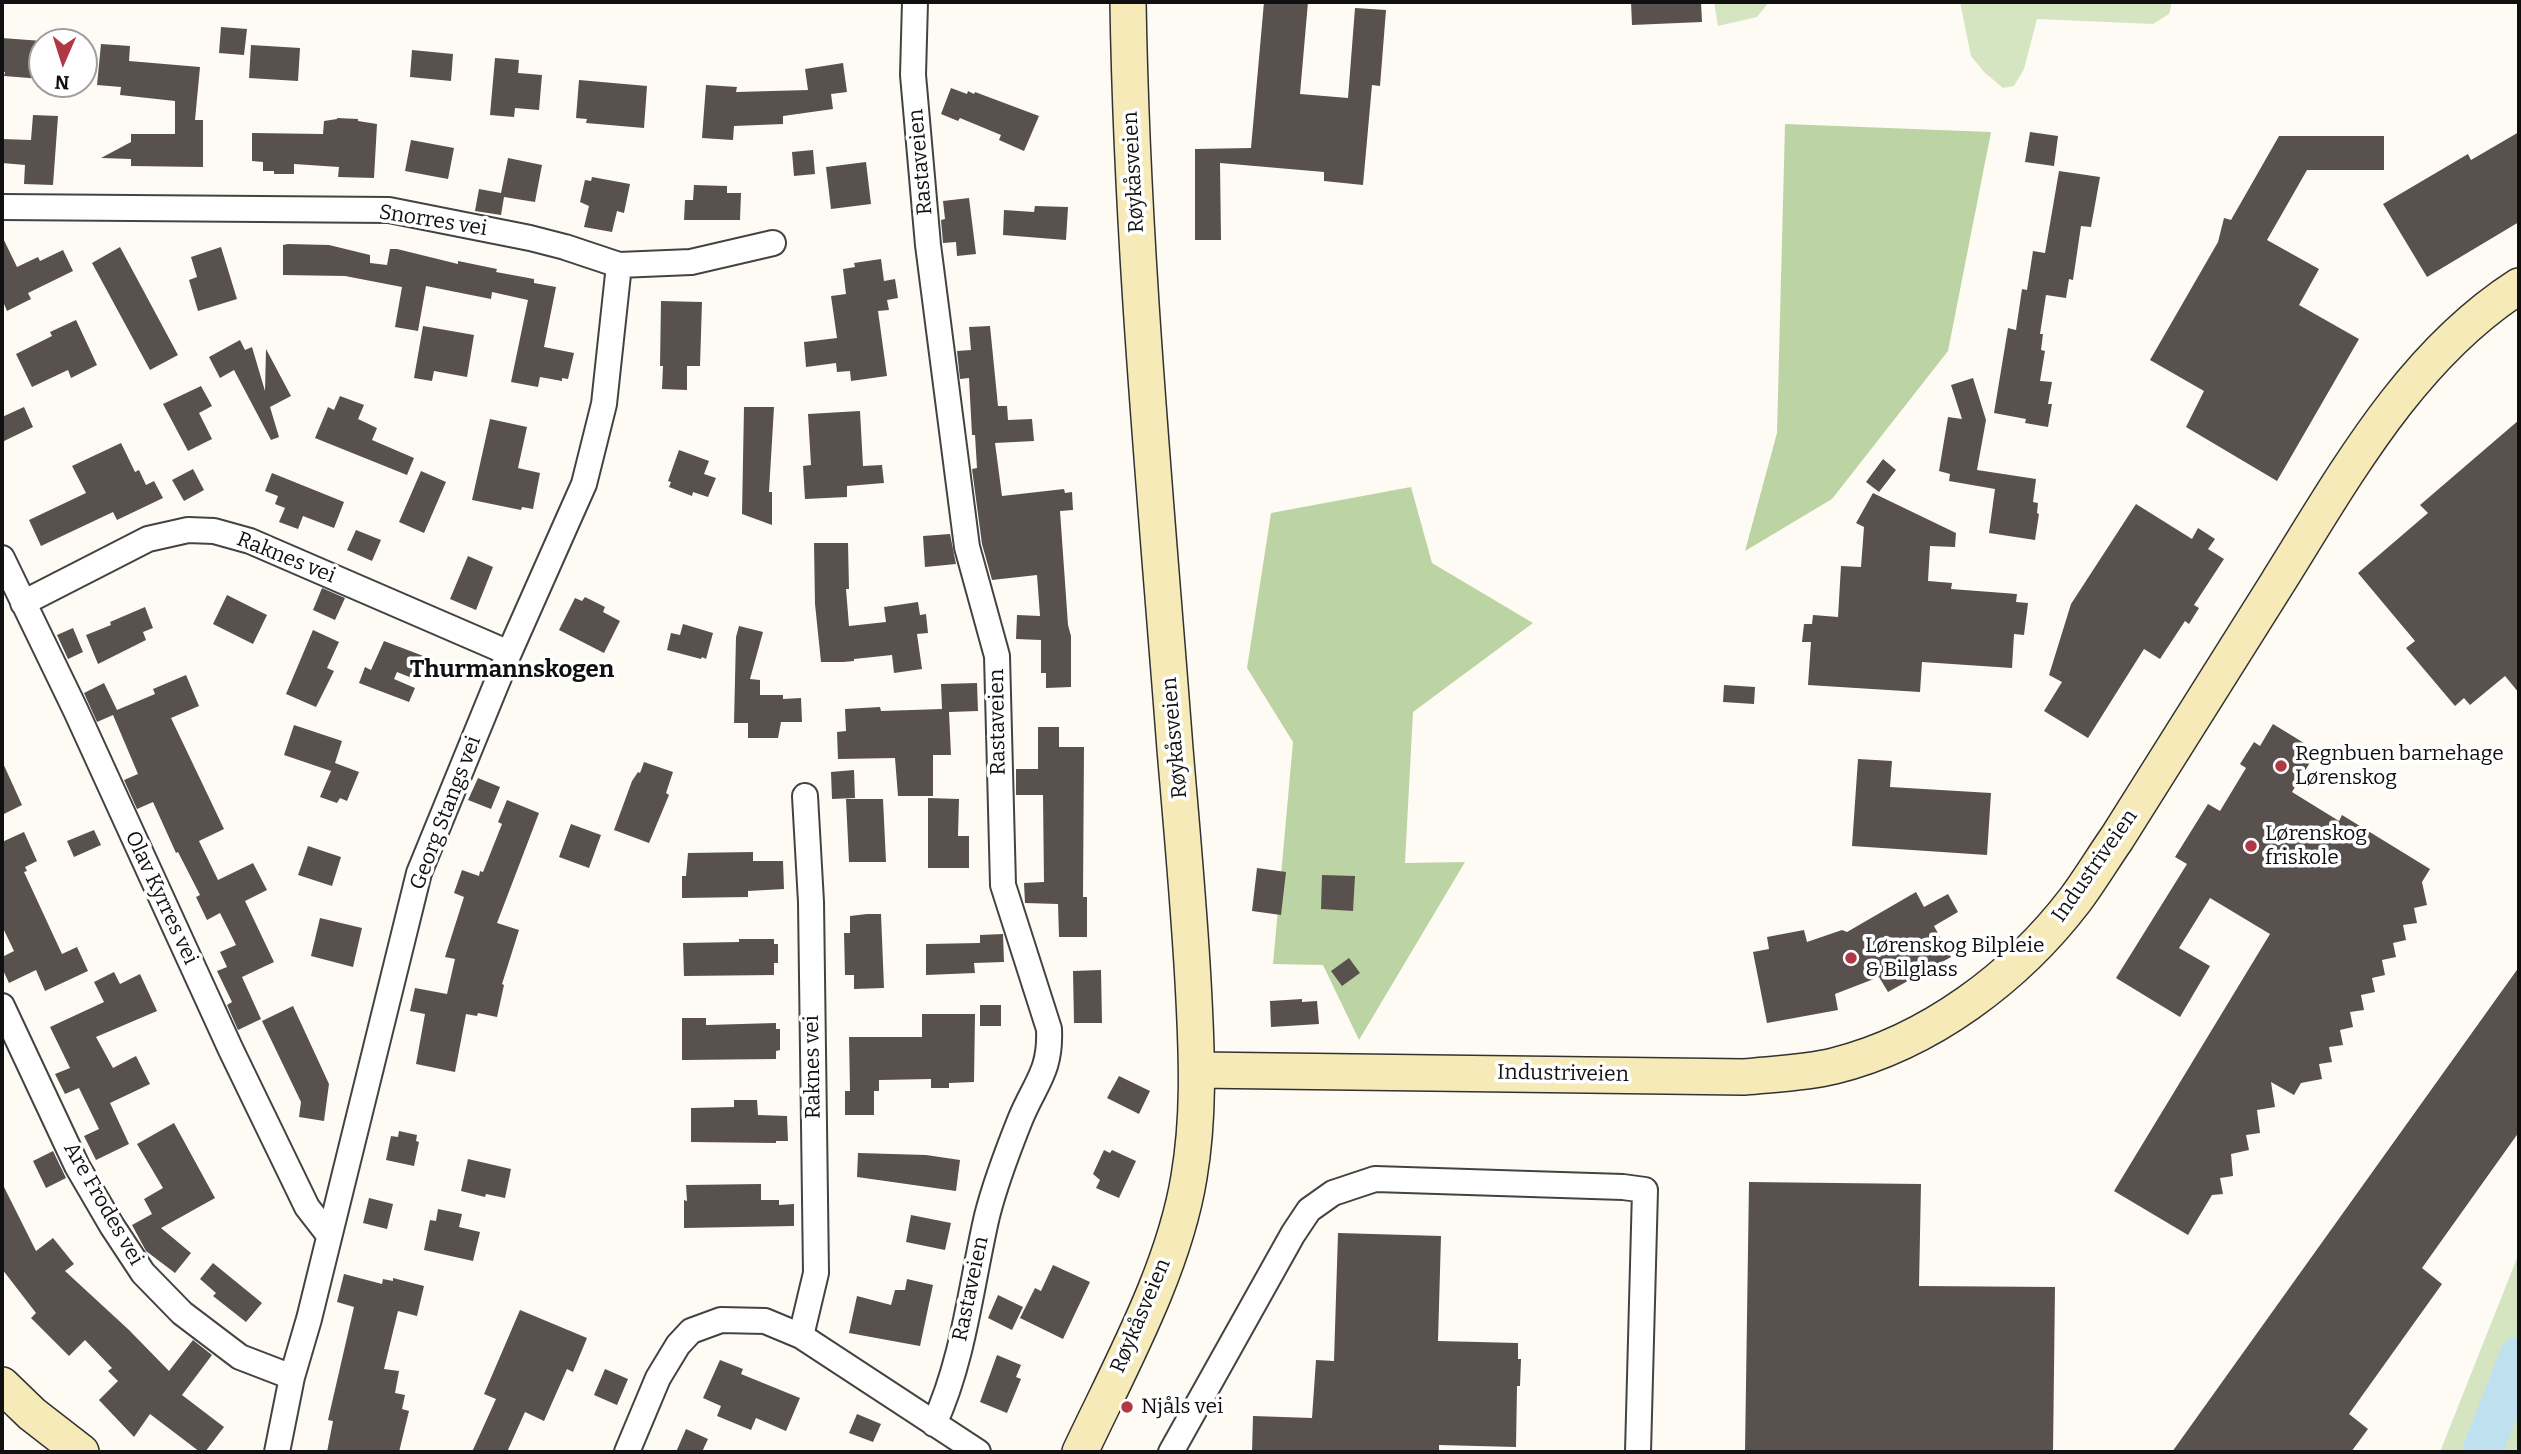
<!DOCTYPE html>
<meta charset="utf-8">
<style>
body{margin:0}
#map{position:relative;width:2521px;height:1454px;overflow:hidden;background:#fefbf5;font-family:Bitter,serif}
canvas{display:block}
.frame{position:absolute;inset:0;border:4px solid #101010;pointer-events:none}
.north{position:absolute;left:28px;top:28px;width:70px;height:70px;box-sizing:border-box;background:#fff;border:2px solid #9f9f9f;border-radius:50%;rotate:183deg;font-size:19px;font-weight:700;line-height:28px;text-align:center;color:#101010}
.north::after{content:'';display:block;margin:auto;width:24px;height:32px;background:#b03846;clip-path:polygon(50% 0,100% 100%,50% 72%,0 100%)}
</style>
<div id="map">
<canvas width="2521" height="1454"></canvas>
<div class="frame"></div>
<div class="north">N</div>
</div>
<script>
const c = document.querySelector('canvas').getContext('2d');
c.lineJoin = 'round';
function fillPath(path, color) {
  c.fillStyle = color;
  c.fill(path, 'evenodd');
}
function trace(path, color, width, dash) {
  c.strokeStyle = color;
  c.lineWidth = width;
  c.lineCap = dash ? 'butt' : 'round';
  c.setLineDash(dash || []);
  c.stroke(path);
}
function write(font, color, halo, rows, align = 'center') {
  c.font = font + ' Bitter,serif';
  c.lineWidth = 7;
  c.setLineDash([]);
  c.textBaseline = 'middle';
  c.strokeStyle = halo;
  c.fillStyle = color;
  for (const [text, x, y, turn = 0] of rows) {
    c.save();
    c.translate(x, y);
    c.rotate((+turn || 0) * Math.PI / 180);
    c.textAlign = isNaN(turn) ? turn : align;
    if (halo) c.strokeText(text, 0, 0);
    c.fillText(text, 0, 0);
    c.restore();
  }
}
fillPath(new Path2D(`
 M1714,2H1769L1757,17L1718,26Z
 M1960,2H2172L2169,14L2153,24L2037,19L2024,69L2014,86L2003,88L1984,72L1971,56Z
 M2519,1253V1452H2440Z`), '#d6e5c1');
fillPath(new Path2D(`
 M1785,124L1991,132L1948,351L1832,499L1745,551L1777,433Z
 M1411,487L1432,563L1533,623L1413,712L1405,863L1465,862L1359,1040L1323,965L1273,964L1293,742L1247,668L1271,513Z`), '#bcd4a3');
trace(new Path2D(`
 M2482,1452L2519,1357`), '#bfe1ef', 40);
fillPath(new Path2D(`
 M1264,2H1308L1300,94L1348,98L1355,8L1386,10L1380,86L1372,85L1363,185L1324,181V172L1220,163L1221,240H1195V149L1251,148Z
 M1631,2H1701L1702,22L1632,25Z
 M221,27L247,29L244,55L219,53Z
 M2,38L42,41V79L4,76L5,72H2Z
 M101,44L130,46L129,61L200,67L195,120H203V167L131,166V159L101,158L131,142V134H175V101L120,95L121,87L97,85Z
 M251,45L300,48L298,81L249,78Z
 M412,50L453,54L451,81L410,77Z
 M495,58L519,60L518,73L542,75L539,110L515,108L514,117L490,115Z
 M843,63L847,92L831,94L833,109L783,116V124L734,126L733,140L702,138L706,85L737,87L736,92L808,90L805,69Z
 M579,80L647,86L644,128L586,123L587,119L576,118Z
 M951,88L967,94L968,91L974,94L975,92L1039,116L1024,151L999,140L1001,135L960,118L958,121L941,114Z
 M33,115L58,116L53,185L24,184L25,165L2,163V139L31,140Z
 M337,118L358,119V121L377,124L374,178L338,177L339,167L294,164V174H274V171H263V162L252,161V133L323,134L324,121L337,119Z
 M2030,132L2058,136L2054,166L2025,162Z
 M2519,132V222L2427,277L2383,204L2468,154L2471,160Z
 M2279,136H2384V170H2307L2267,240L2319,269L2299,305L2359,339L2277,481L2186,427L2204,391L2150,360L2218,242L2224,218L2231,220Z
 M411,140L454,148L448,179L405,171Z
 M813,150L815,174L794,176L792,152Z
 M508,158L542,165L535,202L504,197L501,215L475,211L479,189L501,193Z
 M866,162L871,204L831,209L826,167Z
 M2059,171L2100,177L2091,227L2081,226L2073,280L2069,279L2066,298L2046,295L2040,334H2043L2041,350L2045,351L2040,381L2052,382L2048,404H2052L2048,427L2025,423L2026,419L1994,413L2008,328L2016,330L2022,289L2027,290L2033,251L2045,253Z
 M592,177L630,184L624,213L617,211L612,232L584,227L589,206L580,202L585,180L591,181Z
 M694,185L727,186V193H741L740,220H684L685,200H693Z
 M969,198L976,254L957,256L956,242L943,243L941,220L945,219L943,201Z
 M1035,206L1068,207L1066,240L1003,235L1004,210L1034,212Z
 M2,236L17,267L38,257L40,261L63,250L73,271L28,293L31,299L7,311L2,299Z
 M288,244L329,245L370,255V263L387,265L390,249H397L458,264V261L497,269L496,272L534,279V283L556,287L544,347L574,353L568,379L562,378V381L540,377L538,387L511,382L528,300L492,292L491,299L426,286L418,331L395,327L402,287L345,276L283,275V245Z
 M120,247L178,355L150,370L92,263Z
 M221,247L237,299L198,311L189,280L197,277L191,257Z
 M881,259L884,281L895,279L898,298L887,300L889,310L878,311L887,376L851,381L850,371L837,372L836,363L806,367L804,342L837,338L831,296L846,294L843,269L855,267L854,263Z
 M661,301L702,302L700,366H687V390L662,389L663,366H660Z
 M76,320L97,365L71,378L68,370L32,387L16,354L52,336L50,332Z
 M423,326L474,335L467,377L434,371L432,381L414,378Z
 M990,326L998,406H1007L1008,420L1032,419L1034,441L995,443L1002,496L1064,489L1065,493L1072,492L1073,510L1060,511L1068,625L1071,636V687L1046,688V673H1041V640L1016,639L1017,615L1040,616L1037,575L992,580L982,544L972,469L977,468L975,435H972L969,378L960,379L957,351L971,350L969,327Z
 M240,340L245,350L252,347L265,391L266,349L291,396L270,407L279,437L271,440L234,370L220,378L209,357Z
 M1973,378L1986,420L1977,470L2036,479L2033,502L2038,503L2037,513L2039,514L2035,540L1989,533L1995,489L1949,481L1950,474L1939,471L1948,417L1962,419L1951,385Z
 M201,386L212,406L199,413L212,439L188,451L163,404Z
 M340,396L364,405L358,419L377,428L372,440L414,458L407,475L315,438L328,407L334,410Z
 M24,407L33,427L2,442V417Z
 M744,407H774L769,492H772V525L742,514Z
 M860,411L863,466L882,465L884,483L847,486V497L805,499L803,466L811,465L808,414Z
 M490,419L527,427L518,468L540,473L533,509L522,507L521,510L472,500Z
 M2519,420V693L2505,676L2470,705L2464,698L2455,706L2406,648L2415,641L2358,573L2428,513L2420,505Z
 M121,443L135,472L139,470L146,485L154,481L163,498L117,520L113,512L41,546L29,520L86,493L72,466Z
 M679,450L709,461L704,474L716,478L708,497L693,492L692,496L669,487L671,482L668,481Z
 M1883,459L1896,470L1879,492L1866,482Z
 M193,469L204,490L184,501L172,480Z
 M421,471L446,482L424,533L399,522Z
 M272,473L344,502L334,528L303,516L298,529L279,522L285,508L275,504L278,496L265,491Z
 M1873,493L1956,533L1955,547L1930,546L1928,581L1952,583L1951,589L2017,594L2016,602L2028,603L2024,635L2014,634L2012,668L1922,662L1920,692L1808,685L1811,642H1802L1804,624H1812L1813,615L1838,617L1841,566L1861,567L1864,527L1856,523Z
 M2136,504L2192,539L2198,528L2215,539L2208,549L2224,559L2194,605L2199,608L2189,624L2185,621L2160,659L2144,649L2088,738L2044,711L2062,682L2049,675L2071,604Z
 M356,530L381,540L372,561L347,550Z
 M950,534L956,564L925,567L923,536Z
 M814,543H848L849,589H846L849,626L886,622L884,607L918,602L920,615L926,614L928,633L917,634L922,669L894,673L892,655L854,659V661L843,662H821L815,604Z
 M468,556L493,567L476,610L450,599Z
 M322,588L345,598L335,620L313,610Z
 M227,595L267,615L253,644L213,624Z
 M585,597L605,607L603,612L620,621L604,653L559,630L575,598L582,601Z
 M145,607L153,628L143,632L146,640L98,664L86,635L111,625L110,622Z
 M683,624L713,633L706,659L702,657L701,659L667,650L671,633L680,635Z
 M739,626L763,632L750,679L760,680V695H783V699L801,698L802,722H781L778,738H748V723H734L736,637Z
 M73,628L83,652L68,659L57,635Z
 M313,630L339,642L327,668L334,671L316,707L286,694Z
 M384,641L426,657L417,680L397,672L394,679L415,688L409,702L359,683L365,667L371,670Z
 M186,675L199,706L171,718L224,829L199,841L218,880L253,863L267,890L245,901L274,962L242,977L261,1019L238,1030L227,1005L232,1002L217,971L227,967L220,952L236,945L220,913L207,920L196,897L200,895L178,852L176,853L153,802L137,809L124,780L138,774L113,715L97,722L84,693L104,683L117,710L155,694L153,689Z
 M977,683L978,711L949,712L951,755H933V796H898L895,758L838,759L837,732L846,731L845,709L880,707L881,711L942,709L941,684Z
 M1724,685L1755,687L1754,704L1723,702Z
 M2273,724L2317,751L2292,792L2339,821L2342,815L2430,869L2422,882L2427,905L2414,908L2417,923L2403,925L2406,940L2393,943L2396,957L2382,960L2385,975L2372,978L2375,992L2361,995L2364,1010L2350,1012L2353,1027L2340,1030L2343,1045L2329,1047L2332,1062L2319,1064L2322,1079L2301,1083L2294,1095L2271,1082L2275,1107L2257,1110L2260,1133L2246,1135L2249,1150L2231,1154L2233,1176L2220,1178L2223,1194L2212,1195L2188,1235L2114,1191L2270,934L2210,898L2179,948L2210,966L2180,1017L2116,978L2187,864L2175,857L2208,804L2220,811L2246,768L2240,764L2254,742L2260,746Z
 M294,725L342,741L335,763L359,772L347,801L340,798L337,803L320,797L331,771L284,755Z
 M1038,727H1059V747H1084L1083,897H1087V937H1059L1058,904L1025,903L1024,883L1044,882L1043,795H1016V769H1038Z
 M1858,759L1892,761L1890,787L1991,793L1987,855L1852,846Z
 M2,761L22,805L2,815Z
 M644,762L673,772L666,793L669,795L649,843L614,830L632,781L638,772L640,773Z
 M854,770L855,798L832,799L831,772Z
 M478,778L500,787L491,809L468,800Z
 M928,798L959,799L958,836H969V868H928Z
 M846,799H883L886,862H849Z
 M507,800L539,813L497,923L519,930L502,984L504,985L497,1017L478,1013L477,1016L466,1014L455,1072L416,1064L425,1014L410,1011L415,988L447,994L455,959L445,957L464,897L454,893L462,870L479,876L480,871L483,872L502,824L498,822Z
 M571,824L601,835L589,868L559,857Z
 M94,830L101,845L74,857L67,841Z
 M24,832L37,861L25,867L27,871L24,872L62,954L77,947L88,971L45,991L36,970L9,983L2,968V957L14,951L2,926V842Z
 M308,846L341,857L332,886L298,875Z
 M753,852V861H783L784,889L748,891V897L682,898V876H686L688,853Z
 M1257,868L1286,872L1281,915L1252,911Z
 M1322,875L1355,876L1353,911L1321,909Z
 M1916,892L1924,907L1948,894L1958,912L1934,926L1951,957L1888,992L1879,977L1835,994L1838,1010L1767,1023L1753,952L1769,949L1767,937L1804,930L1807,942L1842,930L1847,932Z
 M867,914H881L884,988L854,989V975H845L844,933H850V916Z
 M320,918L362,928L353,967L311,956Z
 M1003,934L1004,962L974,963L975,973L926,975V944L980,943V935Z
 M739,939H774V944H778V963H774V975L684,976L683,943L739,942Z
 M1349,958L1360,973L1342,986L1331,971Z
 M2519,967V1132L2422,1268L2442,1284L2349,1414L2368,1429L2351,1452H2172Z
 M1101,970L1102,1023H1074L1073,971Z
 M114,972L120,984L140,974L157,1011L96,1037L113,1068L136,1056L150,1084L110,1103L129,1144L96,1160L84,1136L99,1129L79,1088L65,1094L55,1074L70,1068L50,1027L104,1002L94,982Z
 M1302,999V1002L1317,1001L1319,1024L1271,1027L1270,1001Z
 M980,1005H1001V1026H980Z
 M293,1006L329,1084L324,1121L299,1117L301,1102L262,1021Z
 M922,1014H975L974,1082L949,1083V1088H931V1079L879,1080V1091H874V1115H845V1091H850L849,1037H922Z
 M682,1018H706V1025L776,1023V1029H780V1050L776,1051V1059L682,1060Z
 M1119,1076L1150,1091L1139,1114L1107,1098Z
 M734,1100H757L758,1115L787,1116L788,1141H776V1143L691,1142V1108L734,1107Z
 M174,1123L215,1198L161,1228L191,1253L175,1273L146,1251L132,1225L152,1214L144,1199L163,1188L137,1144Z
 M399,1131L417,1135L416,1141L419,1142L414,1166L386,1160L391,1136L398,1137Z
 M1104,1150L1110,1153L1112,1150L1136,1161L1119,1198L1096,1188L1100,1180L1093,1174Z
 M53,1151L66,1178L46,1188L33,1161Z
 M858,1153L926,1155L960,1160L956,1191L857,1177Z
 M468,1159L511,1169L505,1198L486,1194L485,1197L461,1191Z
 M1749,1182L1921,1184L1919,1286L2055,1287L2053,1452H1745Z
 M2,1183L36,1251L53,1238L74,1264L65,1271L129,1330L169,1371L193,1340L212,1355L182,1395L224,1427L205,1452H200L150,1414L134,1437L99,1400L118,1381L108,1371L112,1368L85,1340L69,1356L31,1318L36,1313L2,1269Z
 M761,1184V1200H779V1205L794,1204V1226L684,1228V1200L687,1201L686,1185Z
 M369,1198L393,1204L387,1229L363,1223Z
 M438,1209L462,1214L459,1227L480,1232L473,1261L424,1250L430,1220L436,1221Z
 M911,1215L951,1223L945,1250L906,1242Z
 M1338,1233L1441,1236L1438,1341L1518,1343V1359H1521L1520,1386H1517L1516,1447L1439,1445V1452H1252L1253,1416L1312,1418L1316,1360L1334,1361Z
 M213,1263L262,1303L246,1322L213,1296L216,1293L200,1279Z
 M1053,1265L1090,1282L1063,1339L1020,1318L1035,1288L1041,1291Z
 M344,1274L382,1284L383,1279L393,1281V1278L424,1286L417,1316L398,1311L384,1369L399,1371L395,1393L405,1395L402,1409L409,1411L399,1452H327L333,1421L328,1420L354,1307L337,1302Z
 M907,1279L933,1285L920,1346L849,1333L857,1296L891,1305L895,1290H905Z
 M998,1295L1023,1307L1012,1330L988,1318Z
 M520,1310L587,1338L573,1372L567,1369L544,1421L525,1412L507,1452H472L496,1399L484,1394Z
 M997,1355L1021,1365L1016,1377L1021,1379L1007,1413L980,1402Z
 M720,1360L743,1369L741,1374L800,1398L786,1431L756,1418L751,1430L717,1416L721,1406L703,1398Z
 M605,1369L628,1379L617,1405L594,1395Z
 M857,1414L881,1424L873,1442L849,1433Z
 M686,1429L708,1439L702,1452H676Z`), '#58514e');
const street = new Path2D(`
 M915,2L913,75L928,245L967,547L997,656L1003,885L1049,1029C1051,1072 1035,1083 1020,1120C1008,1150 995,1184 987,1216C971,1285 964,1359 934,1424
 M2,207L389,210L530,238L565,247L619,265L691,262L773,243
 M2,558L76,711L231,1050L307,1207L328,1234
 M23,603L148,539L188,530L214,531L250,541L509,653
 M2,1006L77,1166L112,1226L143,1273L182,1313L240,1357L292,1377
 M801,1336L816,1273L811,902L805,796
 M277,1452L292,1377L309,1319L419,873L509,653L584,484L604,404L619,265
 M627,1452L658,1378L678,1345L691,1331L721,1320L765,1321L801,1336L978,1452
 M1171,1452L1293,1234L1309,1210L1333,1193L1375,1179L1623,1187L1645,1190L1638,1452`);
const secondary = new Path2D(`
 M1197,1070L1744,1077C1774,1074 1806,1073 1834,1066C1930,1042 2016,977 2075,900C2090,880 2103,858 2117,838C2170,753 2224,668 2278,582C2345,475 2410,356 2519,286
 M2,1385L32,1414L81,1452
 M1080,1452C1120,1367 1174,1270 1189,1177C1199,1118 1197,1060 1194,1000C1190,916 1182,832 1175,749C1156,500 1132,251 1128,2`);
trace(street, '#434343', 28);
trace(secondary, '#323232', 38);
trace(street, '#fff', 24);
trace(secondary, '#f6ebb8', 35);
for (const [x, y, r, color] of [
 [2281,766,7,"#b03846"],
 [2251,846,7,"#b03846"],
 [1851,958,7,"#b03846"],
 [1127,1407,7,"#b03846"]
]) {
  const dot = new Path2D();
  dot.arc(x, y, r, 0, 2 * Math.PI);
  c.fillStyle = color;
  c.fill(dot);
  trace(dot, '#fff', 2.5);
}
write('21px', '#101010', '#fff', [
 ["Rastaveien",921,162,-95],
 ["Røykåsveien",1134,172,-93],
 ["Snorres vei",433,221,9],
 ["Raknes vei",286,558,22],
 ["Rastaveien",998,722,-91],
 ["Røykåsveien",1175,738,-95],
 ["Georg Stangs vei",446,813,-69],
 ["Industriveien",2095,866,-55],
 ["Olav Kyrres vei",161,898,65],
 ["Raknes vei",813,1067,-91],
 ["Industriveien",1563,1074,1],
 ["Are Frodes vei",103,1204,60],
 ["Rastaveien",971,1289,-78],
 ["Røykåsveien",1141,1316,-67]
]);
write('21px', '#101010', '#fff', [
 ["Regnbuen barnehage",2295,754],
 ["Lørenskog",2295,778],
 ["Lørenskog",2265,834],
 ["friskole",2265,858],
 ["Lørenskog Bilpleie",1865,946],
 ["& Bilglass",1865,970],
 ["Njåls vei",1141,1407]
], 'left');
write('bold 24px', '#101010', '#fff', [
 ["Thurmannskogen",512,670]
]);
</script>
